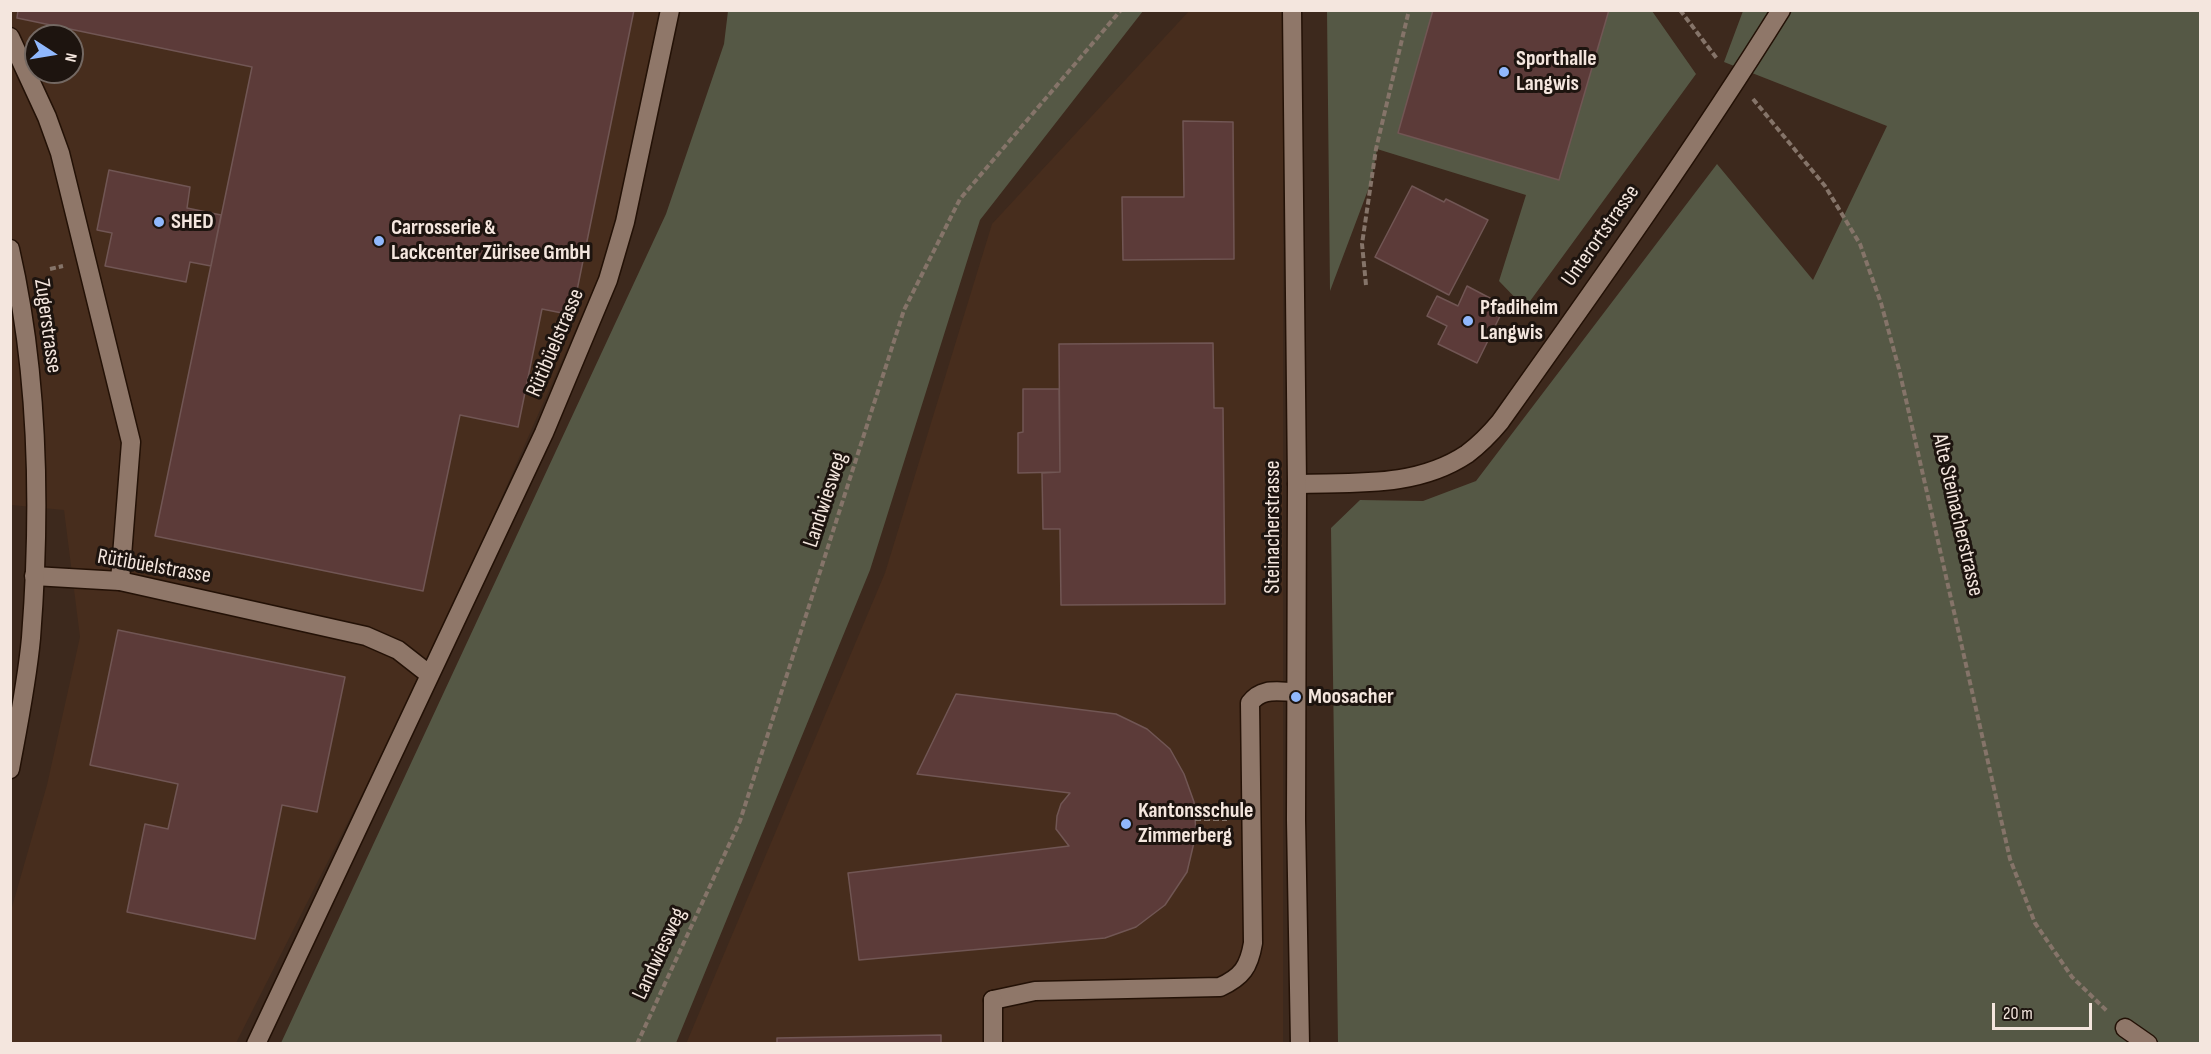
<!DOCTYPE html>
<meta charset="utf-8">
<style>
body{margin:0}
#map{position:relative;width:2211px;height:1054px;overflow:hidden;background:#3d291d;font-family:"Sofia Sans Condensed",sans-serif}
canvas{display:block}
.frame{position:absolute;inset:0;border:12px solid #f4e6de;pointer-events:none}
.north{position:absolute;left:24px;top:24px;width:60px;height:60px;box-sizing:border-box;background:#1d140f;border:2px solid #736862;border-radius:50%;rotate:102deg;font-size:16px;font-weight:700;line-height:24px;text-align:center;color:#f4e6de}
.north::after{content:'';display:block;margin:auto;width:21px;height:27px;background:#90b8fd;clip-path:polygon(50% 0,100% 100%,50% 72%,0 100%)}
.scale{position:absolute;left:1992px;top:1003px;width:100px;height:27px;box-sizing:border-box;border:3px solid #f4e6de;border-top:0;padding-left:8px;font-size:18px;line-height:21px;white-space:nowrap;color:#f4e6de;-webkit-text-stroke:4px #1d140f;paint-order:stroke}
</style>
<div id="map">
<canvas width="2211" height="1054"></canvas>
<div class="frame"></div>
<div class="north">N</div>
<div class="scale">20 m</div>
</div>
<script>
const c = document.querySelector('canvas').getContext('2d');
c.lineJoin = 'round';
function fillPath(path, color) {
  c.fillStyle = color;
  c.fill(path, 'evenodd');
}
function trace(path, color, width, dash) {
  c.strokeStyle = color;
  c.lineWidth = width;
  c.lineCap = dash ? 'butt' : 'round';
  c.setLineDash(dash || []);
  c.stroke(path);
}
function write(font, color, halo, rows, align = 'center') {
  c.font = font + ' "Sofia Sans Condensed",sans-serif';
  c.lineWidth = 6;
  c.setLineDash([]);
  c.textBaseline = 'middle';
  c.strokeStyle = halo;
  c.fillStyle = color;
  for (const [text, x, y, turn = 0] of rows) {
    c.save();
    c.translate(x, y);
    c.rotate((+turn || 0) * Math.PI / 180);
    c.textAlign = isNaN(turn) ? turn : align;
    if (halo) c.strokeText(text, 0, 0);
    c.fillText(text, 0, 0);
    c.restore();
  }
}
fillPath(new Path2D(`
 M11,11H663L606,260L432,656L236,1043H11L10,914L47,785L80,637L64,510L11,505ZM36,36H72V72H36Z
 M1189,11H1283V1043L686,1044L885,573L992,224Z`), '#472d1d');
fillPath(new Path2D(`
 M728,11H1143L980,220L870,570L676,1043H281L666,214L724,44Z
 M1327,11H1652L1696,74L1525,308L1499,281L1526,195L1377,149L1371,182L1330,291Z
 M1743,11H2200V1043H1338L1331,528L1360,500L1423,501L1476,481L1717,164L1813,280L1887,126L1724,62Z`), '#555845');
const building = new Path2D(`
 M18,10H634L572,315L542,309L518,427L460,415L423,591L155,536L252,67L17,18Z
 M1433,10H1609L1559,180L1398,133Z
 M1183,121L1233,122L1234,259L1123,260L1122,197H1184Z
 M109,170L190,187L187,208L221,215L211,266L190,262L186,282L105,266L112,233L97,230Z
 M1412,186L1444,202L1446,199L1488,220L1449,295L1375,257Z
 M1467,286L1505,306L1477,363L1438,344L1447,326L1427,316L1437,296L1458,306Z
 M1213,343L1214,408H1223L1225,604L1061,605L1060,529H1043L1042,473L1060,472L1059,344Z
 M1023,389H1059L1060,472L1018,473V433L1023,432Z
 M118,630L345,677L317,812L282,805L255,939L127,912L145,824L168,829L178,784L90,765Z
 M956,694L1116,714L1147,729L1170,749L1184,774L1194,802L1196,834L1187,872L1165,905L1136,927L1105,938L859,960L848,873L1069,846L1056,829L1057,816L1061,804L1070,793L917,774Z
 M941,1035V1044H777V1038Z`);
fillPath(building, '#5c3b39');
trace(building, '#715654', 1.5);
const lane = new Path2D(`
 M10,37L47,117L60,153L131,442L120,581
 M993,1000L1035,991L1220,987C1242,977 1249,967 1253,943L1250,703C1262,687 1278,692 1296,692`);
const street = new Path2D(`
 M1297,484C1355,482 1416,488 1467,454C1479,445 1490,434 1500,422C1596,287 1693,151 1781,10
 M34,576L120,581L366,636L398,650L430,675L256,1044
 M430,675L544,433L608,280L625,222L670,10
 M993,1000V1044
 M2125,1028L2148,1044`);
const secondary = new Path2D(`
 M1292,10L1297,484L1296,820L1300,1044
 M10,249C39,375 41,509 31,638C27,682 18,726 10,769`);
trace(lane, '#231106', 21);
trace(street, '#231106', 21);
trace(secondary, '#231106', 21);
trace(new Path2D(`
 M1680,10L1718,60
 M1753,99L1825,186L1860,244L1881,303L1899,369L2010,859L2035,923L2072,977L2107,1011
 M50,269L63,266
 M1366,285L1362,244L1376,149L1409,10
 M1195,819H1227
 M637,1044L740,821L904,310L960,199L1121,10`), '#857469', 4, [6, 3]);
trace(lane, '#8f7769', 18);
trace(street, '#8f7769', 18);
trace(secondary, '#8f7769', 18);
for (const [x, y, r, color] of [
 [1504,72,6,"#90b8fd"],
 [159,222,6,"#90b8fd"],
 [379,241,6,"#90b8fd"],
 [1468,321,6,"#90b8fd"],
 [1296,697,6,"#90b8fd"],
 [1126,824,6,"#90b8fd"]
]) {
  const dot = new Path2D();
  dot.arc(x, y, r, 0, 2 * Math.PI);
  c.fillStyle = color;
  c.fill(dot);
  trace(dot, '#1d140f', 2);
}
write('bold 22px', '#f4e6de', '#1d140f', [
 ["Sporthalle",1516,59],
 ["Langwis",1516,84],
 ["SHED",171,222],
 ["Carrosserie &",391,228],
 ["Lackcenter Zürisee GmbH",391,253],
 ["Pfadiheim",1480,308],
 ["Langwis",1480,333],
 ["Moosacher",1308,697],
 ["Kantonsschule",1138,811],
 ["Zimmerberg",1138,836]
], 'left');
write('22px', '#f4e6de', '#1d140f', [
 ["Unterortstrasse",1601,236,-55],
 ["Zugerstrasse",47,326,82],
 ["Rütibüelstrasse",556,343,-67],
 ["Landwiesweg",826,500,-72],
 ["Alte Steinacherstrasse",1957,515,77],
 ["Steinacherstrasse",1273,527,-90],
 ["Rütibüelstrasse",154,567,10],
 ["Landwiesweg",660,954,-65]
]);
</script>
